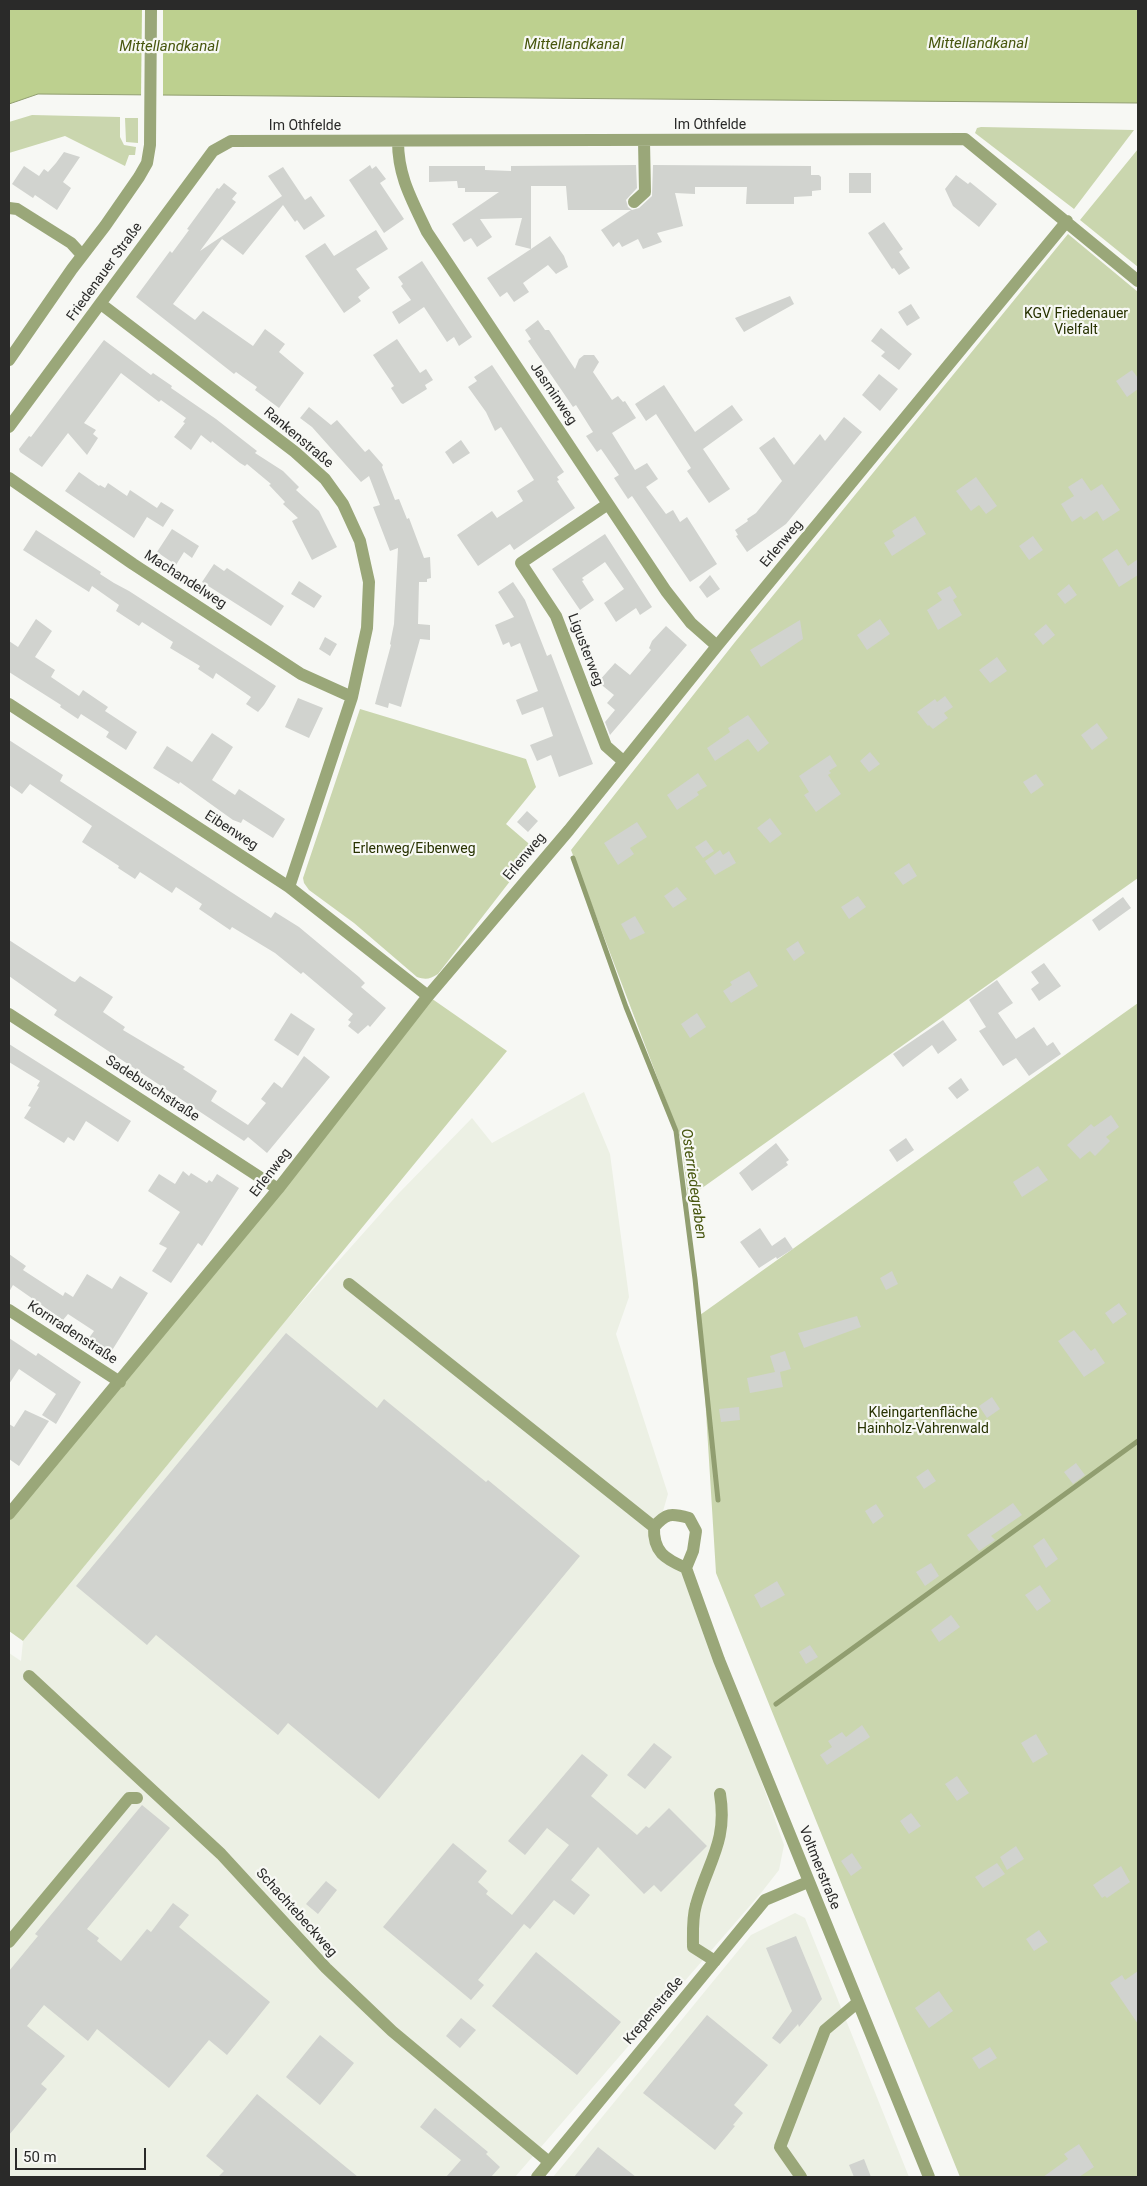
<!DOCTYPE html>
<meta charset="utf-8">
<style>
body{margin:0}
#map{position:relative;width:1147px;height:2186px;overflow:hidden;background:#f7f8f4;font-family:Roboto,sans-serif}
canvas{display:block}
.frame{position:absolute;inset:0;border:10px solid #2a2a29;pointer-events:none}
.scale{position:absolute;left:15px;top:2148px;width:131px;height:22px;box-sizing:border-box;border:2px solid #2a2a29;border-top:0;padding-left:6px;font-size:15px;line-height:18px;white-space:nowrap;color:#2a2a29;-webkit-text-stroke:4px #f7f8f4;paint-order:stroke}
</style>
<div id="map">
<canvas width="1147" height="2186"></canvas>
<div class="frame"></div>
<div class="scale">50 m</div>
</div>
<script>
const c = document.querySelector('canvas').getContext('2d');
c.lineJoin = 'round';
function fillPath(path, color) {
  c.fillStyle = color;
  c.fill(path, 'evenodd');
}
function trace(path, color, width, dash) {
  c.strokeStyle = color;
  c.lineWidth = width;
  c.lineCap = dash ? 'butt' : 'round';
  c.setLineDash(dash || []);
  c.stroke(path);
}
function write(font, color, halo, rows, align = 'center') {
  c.font = font + ' Roboto,sans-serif';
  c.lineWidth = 4.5;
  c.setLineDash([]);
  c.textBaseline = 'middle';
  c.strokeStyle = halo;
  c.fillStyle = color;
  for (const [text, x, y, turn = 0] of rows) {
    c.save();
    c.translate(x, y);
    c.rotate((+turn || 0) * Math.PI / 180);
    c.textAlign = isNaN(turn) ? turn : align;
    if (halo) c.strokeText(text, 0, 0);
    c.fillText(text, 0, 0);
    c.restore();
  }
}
fillPath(new Path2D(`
 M584,1092L610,1154L629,1297L616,1334L668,1494L654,1542L686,1568L784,1845L779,1870L761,1893L515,2177H9V1653L21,1661L23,1641L286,1320L399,1193L472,1118L492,1143Z
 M795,1913L805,1918L909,2177H553L751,1935Z`), '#ecf0e4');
fillPath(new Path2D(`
 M32,115L120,117V137L124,145L136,147L135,155H129L125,166L65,136L9,153V122Z
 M125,118H138V143L126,142Z
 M981,127L1134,130L1074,209L975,133L977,128Z
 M1138,149V267L1080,220Z
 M1068,234L1138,292V878L688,1198L681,1140L571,850L735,642Z
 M360,709L526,759L536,787L506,824L535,849L438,974C430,979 426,980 417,977L354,923L309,890L304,883L303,878Z
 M428,996L507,1051L23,1641L9,1631V1510Z
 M1138,1003V2177H960L716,1573L700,1315Z`), '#cad6ae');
const water = new Path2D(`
 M9,9H1138V103L38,94L9,104Z`);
fillPath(water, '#bdd08f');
trace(water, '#919e70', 1);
fillPath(new Path2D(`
 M142,9H163V97H141Z`), '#f7f8f4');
trace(new Path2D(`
 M573,858L626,1007L676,1131L695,1279L718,1500
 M776,1704L1138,1441`), '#919e70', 5);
fillPath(new Path2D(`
 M64,152L80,157L63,182L71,188L57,210L35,195L33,198L12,184L24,166L39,176L44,169L48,172L56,163Z
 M370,165L372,169L376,166L386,179L380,183L404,219L384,233L349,180Z
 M636,165L637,188L626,200L628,207L632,210L639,208L652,196L653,165L811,166V175H819L821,177V190L812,191V196L794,197V204H746L747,187H695V194L675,193L683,226L657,233L662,242L643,249L638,239L622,247L619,242L613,247L601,230L631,210H568L566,186H531V249L550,236L564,256L568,267L556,274L548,265L523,283L529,292L514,302L507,292L500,297L487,278L531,249L515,245L522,218L480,219L492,237L477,247L471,238L464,242L452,224L499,192H465V188H458L457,181L429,182V166H485V170L511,171V166Z
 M283,167L305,200L311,196L325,216L304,230L297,220L295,222L283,205L243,255L222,239L173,304L195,320L203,311L253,346L265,329L285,344L279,352L304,373L279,408L255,390L257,387L236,372L234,374L136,297L170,251L172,253L189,230L187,229L217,188L219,189L224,183L237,193L232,199L236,202L200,251L282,196L268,176Z
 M849,173H871V193H849Z
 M956,175L968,184L970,182L997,204L979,227L953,206L945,189Z
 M884,222L903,249L899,252L910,268L899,275L894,268L892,269L868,233Z
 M376,230L388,249L356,269L370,288L358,297L361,301L344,313L305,256L325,243L334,256Z
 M422,261L472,337L459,346L454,337L447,342L424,307L399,324L392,312L411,300L401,286L403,284L398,277Z
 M790,296L794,304L744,332L735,318Z
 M911,304L920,318L907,326L898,312Z
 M538,320L545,330H549L575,369L579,359L584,355H594L599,362L593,372L612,400L618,396L623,402L625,401L636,418L612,433L635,470L647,463L658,479L646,487L666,514L673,510L680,522L687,517L717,564L690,582L632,496L628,499L614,478L619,475L601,449L597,452L586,436L593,432L576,405L573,407L528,341L531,339L525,330Z
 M881,328L912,354L899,370L881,356L885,352L871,341Z
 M397,339L420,373L426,369L433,380L425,385L427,389L403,404L401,403L391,388L394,386L373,355Z
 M104,340L151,375L153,373L172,386L171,388L216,419L257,451L255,453L283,471L299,487L296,490L319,511L337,547L312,560L292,521L298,518L283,504L285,502L269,485L271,484L247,464L245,466L240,463L212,441L211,443L201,435L191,450L174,437L185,423L183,422L186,418L161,400L159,402L121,373L84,423L96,430L93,434L98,438L87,455L68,433L42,467L20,452L19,449L29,436L31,437Z
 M492,365L564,472L557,477L559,480L557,481L575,508L514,550L510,544L478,566L457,535L492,511L497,518L523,501L517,491L534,480L501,427L495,431L486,412L468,387L477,381L474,377Z
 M1132,370L1138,378V389L1127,397L1116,381Z
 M879,374L898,389L880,411L862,395Z
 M664,385L695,432L732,405L743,420L703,449L730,489L709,503L687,471L691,468L656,414L646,421L635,404Z
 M309,407L331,425L337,420L365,452L369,449L383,465L382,467L395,500L399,499L407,519L409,518L424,558L430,557L431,578L427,579V582H419L418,624L430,625V640L420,639L401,707L389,703L388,708L375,704L391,645L390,644L394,624L398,548L390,551L373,507L380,505L369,476L361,482L312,427L300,418Z
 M844,417L862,432L786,524L747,552L736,536L738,535L735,530L748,521L747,519L756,513L782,481L759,448L774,437L794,465L820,434L825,441Z
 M461,440L470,453L453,464L445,452Z
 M79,472L99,486L100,485L105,488L108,483L127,496L130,490L157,508L161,502L174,510L163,527L147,517L134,538L65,491Z
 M976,477L997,506L986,514L979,505L971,511L956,491Z
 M1082,478L1091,491L1102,484L1120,510L1103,521L1097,511L1084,520L1081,516L1072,522L1061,504L1074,496L1068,487Z
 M915,516L926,534L892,556L884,543L895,536L892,531Z
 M172,529L199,546L192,558L184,552L176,565L157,552Z
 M36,530L101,572L100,574L114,583L129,591L276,686L264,705L258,712L246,704L251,697L216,673L213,679L198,669L200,666L170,648L173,642L142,622L139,626L116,611L119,605L92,586L89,592L23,550Z
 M605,534L652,607L640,615L636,608L616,622L604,603L624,589L605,562L582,578L584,580L582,581L594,600L580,610L552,569Z
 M1033,536L1043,550L1029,560L1019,546Z
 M1117,549L1128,566L1138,559V575L1119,587L1102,559Z
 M214,564L224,571L227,568L284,606L271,626L202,582Z
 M710,575L720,589L707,598L699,587Z
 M299,581L322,596L314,608L291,594Z
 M513,582L525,600L547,656L551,654L593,764L559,777L551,755L537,761L530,745L553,736L543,707L522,715L516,700L538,691L520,643L511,647L509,642L503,645L495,625L514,617L498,592Z
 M1069,584L1077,595L1065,604L1057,594Z
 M950,586L957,597L953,600L962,615L938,630L927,610L942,600L937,593Z
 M36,619L52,631L35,657L55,670L51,677L79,696L83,690L108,707L105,711L137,732L126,750L106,737L109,732L81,714L78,719L60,707L61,705L9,672V641L18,647Z
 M880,619L890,634L867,650L857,635Z
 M800,620L803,639L761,667L750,650Z
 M1046,624L1055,635L1043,645L1034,634Z
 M666,626L687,645L610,735L605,722L615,710L607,703L614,695L598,682L615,663L630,675L651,650L649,648L652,641Z
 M325,637L337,644L330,656L319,649Z
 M997,657L1007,671L990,683L979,670Z
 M945,696L953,707L944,713L948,718L933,729L929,725L928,726L917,712L935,699L937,702Z
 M298,698L323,708L309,738L285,727Z
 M748,715L769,743L758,752L748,739L715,761L707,748L730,732L728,728Z
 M1097,723L1108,738L1092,750L1081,735Z
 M212,733L233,747L212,780L235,795L239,789L285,819L273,838L243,819L241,823L233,820L180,782L179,784L153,768L167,746L192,762Z
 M9,740L63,775L60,781L191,866L271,918L275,912L299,927L359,977L365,983L361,987L386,1008L370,1027L368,1025L358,1034L348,1026L351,1022L348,1020L353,1014L303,972L301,974L275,953L232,927L230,930L199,909L202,904L176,887L172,893L140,872L135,879L118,868L119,866L82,842L92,826L30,784L22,794L9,785Z
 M870,752L880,764L869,772L860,761Z
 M830,755L837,766L829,771L831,773L828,775L841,794L816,812L804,795L809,792L799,776Z
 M698,773L707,786L697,792L699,795L677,810L667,795Z
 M1036,774L1044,785L1031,794L1023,782Z
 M527,811L538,821L528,832L517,822Z
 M770,818L782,834L770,843L757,828Z
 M637,822L647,837L630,848L634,854L618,865L604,843Z
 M706,840L714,851L703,858L695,847Z
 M720,850L723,855L729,851L736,863L715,875L705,861Z
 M909,863L917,876L903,885L894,873Z
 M677,887L687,899L673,908L664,896Z
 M858,896L866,907L849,919L841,907Z
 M1123,897L1131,908L1099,931L1092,920Z
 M635,916L645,933L630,940L621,924Z
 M9,940L72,981L75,982L80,976L113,997L103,1012L125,1027L123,1030L185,1067L183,1069L217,1091L211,1101L248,1125L266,1103L261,1099L274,1082L282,1088L304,1056L330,1077L267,1153L248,1137L244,1141L54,1015L57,1010L9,976Z
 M798,941L805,953L794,961L786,949Z
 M1044,963L1061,986L1039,1001L1031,989L1039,983L1031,972Z
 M749,971L758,986L731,1003L723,991L732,985L730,982Z
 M997,980L1013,1003L998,1013L1016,1039L1034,1027L1047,1046L1053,1042L1061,1054L1029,1076L1016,1058L1003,1066L979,1031L986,1027L969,1000Z
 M291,1013L315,1029L298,1056L274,1040Z
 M697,1013L706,1027L690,1038L681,1024Z
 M943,1020L957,1040L938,1054L932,1045L903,1067L893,1054Z
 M9,1044L131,1121L118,1142L86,1121L74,1141L68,1137L64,1143L24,1118L31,1107L28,1106L39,1087L37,1086L40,1081L9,1062Z
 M961,1078L969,1090L957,1099L948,1088Z
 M1111,1115L1119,1127L1106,1137L1110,1141L1095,1156L1090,1151L1080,1159L1067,1145L1091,1124L1094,1127Z
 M906,1138L914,1150L897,1162L889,1150Z
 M776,1143L789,1160L786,1162L788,1165L752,1191L739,1173Z
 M1038,1166L1048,1180L1022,1197L1013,1182Z
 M183,1171L189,1176L191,1173L207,1183L209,1180L212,1182L217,1174L239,1188L202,1246L198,1243L171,1283L152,1271L167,1248L159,1244L180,1212L148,1191L159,1174L175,1184Z
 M760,1228L772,1246L785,1237L793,1249L777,1259L776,1257L759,1268L740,1242Z
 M9,1254L26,1266L23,1270L63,1296L65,1292L73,1297L87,1274L112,1289L120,1276L148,1293L111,1352L89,1338L94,1331L68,1314L63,1320L13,1285L9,1292Z
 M892,1271L898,1284L886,1290L880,1278Z
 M1119,1303L1127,1314L1113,1324L1105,1313Z
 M857,1316L861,1327L804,1348L798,1333Z
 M1074,1330L1091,1351L1095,1348L1105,1363L1084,1377L1058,1341Z
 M286,1333L377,1408L384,1399L486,1482L488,1480L580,1556L379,1799L288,1723L278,1735L156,1635L147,1645L76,1586Z
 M9,1338L36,1356L38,1353L81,1382L56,1424L42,1415L56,1394L19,1369L9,1384Z
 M785,1351L791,1369L780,1372L783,1387L750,1393L747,1378L775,1372L770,1356Z
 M992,1397L1000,1409L987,1418L979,1406Z
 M739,1407L740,1420L721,1422L719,1409Z
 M25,1410L49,1421L19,1466L9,1459V1424L14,1427Z
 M1076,1463L1085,1475L1073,1484L1064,1472Z
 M928,1469L936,1481L924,1489L916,1477Z
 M1013,1503L1022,1515L991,1536L995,1540L979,1551L967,1535Z
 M876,1504L884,1516L873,1524L865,1511Z
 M1044,1538L1058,1559L1046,1568L1033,1546Z
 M931,1563L939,1576L925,1586L916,1572Z
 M777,1581L785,1595L761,1608L754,1595Z
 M1040,1585L1051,1601L1037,1611L1025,1595Z
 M951,1615L960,1627L939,1642L931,1630Z
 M810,1645L818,1657L806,1664L799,1652Z
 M862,1725L870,1737L827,1765L820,1755L832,1747L828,1741L842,1732L846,1737Z
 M1036,1734L1048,1754L1033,1763L1021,1743Z
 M654,1743L672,1757L645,1789L627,1775Z
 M582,1754L608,1775L591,1796L637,1835L646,1826L649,1828L669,1808L707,1846L661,1892L654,1885L644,1894L598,1847L571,1880L590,1895L574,1915L554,1900L530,1929L524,1924L478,1980L484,1985L471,2000L383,1927L453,1843L487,1871L478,1882L488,1891L486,1894L512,1915L569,1845L547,1828L525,1855L508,1841Z
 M957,1776L969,1793L957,1801L945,1784Z
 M142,1805L170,1828L87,1929L99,1938L97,1941L121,1961L147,1929L151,1932L173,1903L189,1915L179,1927L270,2002L227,2055L209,2040L169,2088L97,2029L88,2041L44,2005L27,2026L65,2056L41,2084L47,2089L9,2135V1971L38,1936L35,1934Z
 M911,1813L921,1826L909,1834L900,1821Z
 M1016,1846L1024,1859L1007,1870L1000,1857Z
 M852,1853L862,1868L851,1876L841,1861Z
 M997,1863L1005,1874L983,1888L975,1877Z
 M1121,1866L1130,1882L1107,1898L1105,1896L1102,1898L1093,1885Z
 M326,1881L337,1890L318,1914L306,1904Z
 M1039,1930L1048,1942L1034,1951L1026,1939Z
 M796,1936L822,1999L799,2027L798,2024L780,2044L772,2038L792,2011L766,1948Z
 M536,1952L621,2022L577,2075L492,2006Z
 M1138,1971V2024L1110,1983L1122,1975L1125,1980Z
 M939,1991L953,2011L929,2028L915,2008Z
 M707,2015L768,2065L734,2105L743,2113L733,2125L735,2126L715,2150L643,2093Z
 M461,2018L476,2030L460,2048L446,2036Z
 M320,2035L354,2063L320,2105L286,2077Z
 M990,2047L997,2058L979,2069L972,2058Z
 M257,2094L358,2177H218L224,2171L206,2156Z
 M435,2108L488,2152L486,2154L500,2167L491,2177H446L461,2160L420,2127Z
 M1079,2144L1094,2167L1079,2177H1043L1068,2159L1064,2154Z
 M598,2147L636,2177H574Z
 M864,2159L871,2177H854L849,2165Z`), '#d1d3cf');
trace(new Path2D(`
 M398,141C398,177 412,200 427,232L666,591L691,623L717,646
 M634,202L645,192L644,141
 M9,208L17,209L71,243L82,255
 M101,304L295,452L325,479L343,504L360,541L369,582L367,628L352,697L289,887
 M9,360L72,269L105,226L139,177L147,163L150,145L151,9
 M9,427L213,151L231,141L965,139L1138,281
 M9,478L133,564L301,674L352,697
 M608,504L521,563L556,616L606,746L623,761
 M9,704L289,887L428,996
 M9,1014L278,1189
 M349,1284L654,1527
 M9,1310L120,1382
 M9,1514L278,1189L428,996L569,830L717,646L1067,221
 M686,1568C665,1559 653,1552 654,1527C666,1513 671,1513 689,1518L696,1531L693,1551L686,1568L719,1660L929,2177
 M29,1676L221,1854L326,1968L392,2031L549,2162
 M9,1942L129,1798H137
 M715,1961L693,1947C693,1932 692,1918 696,1905C708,1862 728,1841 720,1794
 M537,2177L765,1900L808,1882
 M801,2177L780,2147L825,2030L857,2003`), '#9aa779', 12);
write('14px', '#2a2a29', '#f7f8f4', [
 ["Im Othfelde",710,125],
 ["Im Othfelde",305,126],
 ["Friedenauer Straße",105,272,-54],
 ["Jasminweg",553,394,56],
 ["Rankenstraße",298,438,40],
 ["Erlenweg",782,544,-50],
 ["Machandelweg",185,580,33],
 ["Ligusterweg",585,650,69],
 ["Eibenweg",231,831,33],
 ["Erlenweg",525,857,-50],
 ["Sadebuschstraße",152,1089,33],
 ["Erlenweg",271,1173,-52],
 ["Kornradenstraße",72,1333,33],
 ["Voltmerstraße",819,1868,68],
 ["Schachtebeckweg",296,1913,48],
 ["Krepenstraße",654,2011,-50]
]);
write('14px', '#273200', '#f7f8f4', [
 ["KGV Friedenauer",1076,314],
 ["Vielfalt",1076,330],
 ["Erlenweg/Eibenweg",414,849],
 ["Kleingartenfläche",923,1413],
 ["Hainholz-Vahrenwald",923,1429]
]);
write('italic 15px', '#47560e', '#f7f8f4', [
 ["Mittellandkanal",978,44],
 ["Mittellandkanal",574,45],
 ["Mittellandkanal",169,47],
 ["Osterriedegraben",693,1184,82]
]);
</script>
